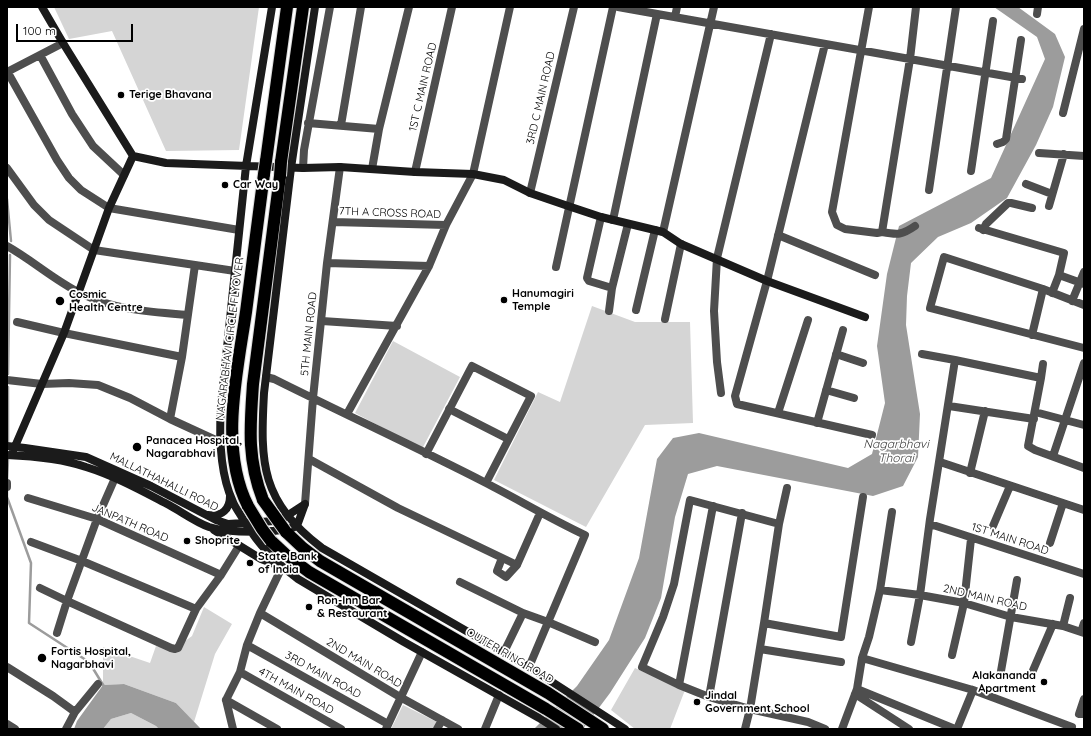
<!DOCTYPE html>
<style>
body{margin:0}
#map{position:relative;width:1091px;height:736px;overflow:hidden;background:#fff;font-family:Quicksand,sans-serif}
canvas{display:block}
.frame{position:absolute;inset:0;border:8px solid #000;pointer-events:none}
.scale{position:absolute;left:16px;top:24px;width:117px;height:18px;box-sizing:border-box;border:2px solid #000;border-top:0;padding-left:5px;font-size:12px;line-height:14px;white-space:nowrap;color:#000;-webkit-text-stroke:3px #fff;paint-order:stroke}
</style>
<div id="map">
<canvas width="1091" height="736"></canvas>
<div class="frame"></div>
<div class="scale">100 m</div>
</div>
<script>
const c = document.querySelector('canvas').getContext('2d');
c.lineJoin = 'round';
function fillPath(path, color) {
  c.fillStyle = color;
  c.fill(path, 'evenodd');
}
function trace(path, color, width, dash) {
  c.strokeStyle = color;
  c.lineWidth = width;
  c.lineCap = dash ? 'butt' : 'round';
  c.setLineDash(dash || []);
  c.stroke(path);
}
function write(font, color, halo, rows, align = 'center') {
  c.font = font + ' Quicksand,sans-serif';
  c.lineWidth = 3.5;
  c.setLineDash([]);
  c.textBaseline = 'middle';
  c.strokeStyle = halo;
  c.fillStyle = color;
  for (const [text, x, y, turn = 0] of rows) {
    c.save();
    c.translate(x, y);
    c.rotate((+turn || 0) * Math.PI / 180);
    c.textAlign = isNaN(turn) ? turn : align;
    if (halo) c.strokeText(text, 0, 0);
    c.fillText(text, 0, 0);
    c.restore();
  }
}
fillPath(new Path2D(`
 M54,7H259L239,150L166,151L112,31L69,39Z
 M592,306L635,322H690L693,423L645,425L586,527L494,480L538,392L560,402Z
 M393,341L460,377L422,449L355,413Z
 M204,607L232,624L215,654L194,722L176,703L124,684L103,685V647L150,663L156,646L173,650L192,636Z
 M635,668L685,690L670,729H635L611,710Z
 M403,705L443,725L440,729H391Z
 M131,713L156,726L159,729H103L111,719Z`), '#d5d5d5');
fillPath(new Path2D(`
 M994,7H1018L1055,34L1065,57L1053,107L1036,145L1007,198L971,223L938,237L911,263L907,296L906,325L920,414L918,457L903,486L873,496L717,466L688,474L675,517L661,598L645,638L610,693L583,729H534L577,686L609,640L639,558L657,459L673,438L699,433L848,468L872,454L885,403L877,346L887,274L899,226L991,178L1045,59L1037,37Z
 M124,684L176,703L201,729H159L156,726L131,713L111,719L103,729H74L77,721L103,685Z`), '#9c9c9c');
trace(new Path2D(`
 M7,199L11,241
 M8,374L10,255
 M8,442V387
 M7,481L8,460
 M7,488V497L31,563L29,623L89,662L105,688`), '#9c9c9c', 2.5);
const highway = new Path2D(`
 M266,161L287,7
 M281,162L303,7
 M263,500C247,459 250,427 253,384L280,176
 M248,506C219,449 237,373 246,312C252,266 258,220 264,174
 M286,532L303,548L320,561L548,693L603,729
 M271,541L285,554L309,572L546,709L578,729`);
trace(highway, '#dbdbdb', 14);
trace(new Path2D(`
 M618,7L1022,79
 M869,7L832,212L837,225L845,229L877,233L882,232L910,59L916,7
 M1037,14L1038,7
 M675,17L677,7
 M825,44L767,281L735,396L737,404L872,435
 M40,55L72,114L93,146L124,175
 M7,71L57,160L69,178L81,190L109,208L239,230
 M7,72L63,43
 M1063,113L1084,29
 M308,123L379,129
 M341,125L361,7
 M997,144L1003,142L1006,139L1021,40
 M1039,153L1084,156
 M7,168L34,205L49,220L94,250L195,265
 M303,168L304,150L330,7
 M372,169L379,129L409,7
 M971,171L993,21
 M415,172L452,7
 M1026,184L1052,194
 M929,190L956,7
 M530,193L574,7
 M1049,206L1064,154
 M601,217L587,278L589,281L612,288L609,311
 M613,220L657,14
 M333,222L446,225
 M979,228L1064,253L1059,275L1052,293
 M983,230L986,224L1008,203H1011L1032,208
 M663,232L714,7
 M882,232C898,235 902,235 915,226
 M778,235L875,275
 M7,246C32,260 54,280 80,293C114,310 151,312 188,315
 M327,263L429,266
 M556,267L613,7
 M1059,275L1084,284
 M612,288L628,224
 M1072,301L1084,272
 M1084,305L1043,289L944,257L930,308L1084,348
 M636,310L655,230
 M665,319L681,244
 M322,321L397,326
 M17,322L64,333L182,357
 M1032,335L1043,289
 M836,354L863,363
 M922,354L955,360
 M266,377L274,379C344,414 416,447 486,483C519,500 551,519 585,535L529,667
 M1041,378L1043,364
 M7,380L42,384L69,383L98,385L130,398L170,419L220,442
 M826,390L854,398
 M721,393L717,362L714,311L717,258L771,34
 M949,406L1034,419
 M449,409L508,439
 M1035,412L1084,425
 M778,413L808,320
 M347,414L429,266L446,225L473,174L510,7
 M170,419L182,357L195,265L235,271
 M817,423L843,330
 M426,454L472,366L531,396L486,483
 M1053,456L1084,363
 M309,459L398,508L517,565L540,513
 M940,462L1084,510
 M970,473L985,411
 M7,483V487
 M28,498L97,519L221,575
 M305,504L313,398L327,263L340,167
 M779,524L690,500L674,584L663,617L642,667L679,685L709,697L750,709L808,722L825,729
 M930,524L1084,574
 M993,526L1010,486
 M31,542L82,561L196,609
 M1050,543L1063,503
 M502,558L497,571L506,577L517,565
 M460,582L523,613L504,652
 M40,588L67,601L97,519L115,478
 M880,590L920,595L964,603L1011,617L1063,626L1084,633
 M260,613L400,697L458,729
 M523,613L548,622L595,642
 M764,623L779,524L787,488
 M1063,626L1070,598
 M1081,632L1084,623
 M57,633L67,601L171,648L175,649L178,648L196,609L221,575L239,546
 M911,642L920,595L930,519L955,360L1041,378L1028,446L1035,450L1084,468
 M247,645L388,724
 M760,649L841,662
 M952,655L964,603L971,539
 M862,658L973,690L1072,727
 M7,667L53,696L75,712
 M1001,671L1017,580
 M240,672L341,729
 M1031,675L1053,624
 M679,685L713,506
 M857,689L955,729
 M855,694L909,729
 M709,697L742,513
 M1084,699L1079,714H1084
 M226,700L240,672L247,645L260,613L282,567
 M226,700L277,729
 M226,700L233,729
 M7,724L15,729
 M66,729L75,712L98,684
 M386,729L422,652
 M437,729L442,720
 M485,729L499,695
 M745,729L750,709L764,623L841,637L863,497
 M842,729L857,689L862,658L869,637L880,590L892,512
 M957,729L973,690`), '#4e4e4e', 8);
trace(new Path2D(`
 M42,7L63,43L133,156L166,163L303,168L340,167L415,172L473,174L504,180L530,193L568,206L601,217L663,232L681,244L767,281L865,317
 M272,7L246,166L221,405C219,436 220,474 233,502C236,509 241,515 244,521C260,546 274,561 298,579L404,642L539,718L556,729
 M315,7L291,168L264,393C260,465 261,501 322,548L529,667L625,729
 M7,446L25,448L86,457L151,486L216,520L228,524L275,521L282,519L305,504L297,526C278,534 228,533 209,527C195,522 182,512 169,505C142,491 115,476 86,467C63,459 31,456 7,455
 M13,451L64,333L109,208L133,156
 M208,515C222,517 230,509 230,496
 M214,530L261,559L277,565`), '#1b1b1b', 8);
trace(highway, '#000', 12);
const highwayBridge = new Path2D(`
 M264,174L266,161
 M280,176L281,162
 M263,500L286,532
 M248,506L262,529L271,541`);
trace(highwayBridge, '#dbdbdb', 14, []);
trace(highwayBridge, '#000', 12);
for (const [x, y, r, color] of [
 [121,95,4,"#000"],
 [225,185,4,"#000"],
 [504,300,4,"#000"],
 [60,301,5,"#000"],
 [137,447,5,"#000"],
 [187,541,4,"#000"],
 [250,563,4,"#000"],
 [309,607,4,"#000"],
 [42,658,5,"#000"],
 [1044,682,4,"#000"],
 [697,702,4,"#000"]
]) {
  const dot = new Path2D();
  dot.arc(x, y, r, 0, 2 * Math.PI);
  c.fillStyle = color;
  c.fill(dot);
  trace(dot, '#fff', 1.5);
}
write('11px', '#000', '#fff', [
 ["1ST C MAIN ROAD",423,87,-77],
 ["3RD C MAIN ROAD",541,98,-77],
 ["7TH A CROSS ROAD",390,213,2],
 ["5TH MAIN ROAD",309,334,-84],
 ["NAGARABHAVI CIRCLE FLYOVER",230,339,-83],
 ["MALLATHAHALLI ROAD",164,482,26],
 ["JANPATH ROAD",130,523,23],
 ["1ST MAIN ROAD",1010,539,18],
 ["2ND MAIN ROAD",985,598,13],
 ["OUTER RING ROAD",510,656,30],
 ["2ND MAIN ROAD",364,663,31],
 ["3RD MAIN ROAD",323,675,29],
 ["4TH MAIN ROAD",296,691,29]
]);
write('bold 11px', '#000', '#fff', [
 ["Terige Bhavana",129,95],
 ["Car Way",233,185],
 ["Hanumagiri",512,294],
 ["Temple",512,307],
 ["Cosmic",69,295],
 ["Health Centre",69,308],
 ["Panacea Hospital,",146,441],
 ["Nagarabhavi",146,454],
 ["Shoprite",195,541],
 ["State Bank",258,557],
 ["of India",258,570],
 ["Ron-Inn Bar",317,601],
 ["& Restaurant",317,614],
 ["Fortis Hospital,",51,652],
 ["Nagarbhavi",51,665],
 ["Alakananda",1036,676,"right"],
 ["Apartment",1036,689,"right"],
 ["Jindal",705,696],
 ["Government School",705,709]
], 'left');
write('italic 12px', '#3d3d3d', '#fff', [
 ["Nagarbhavi",896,444],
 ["Thorai",896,458]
]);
</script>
